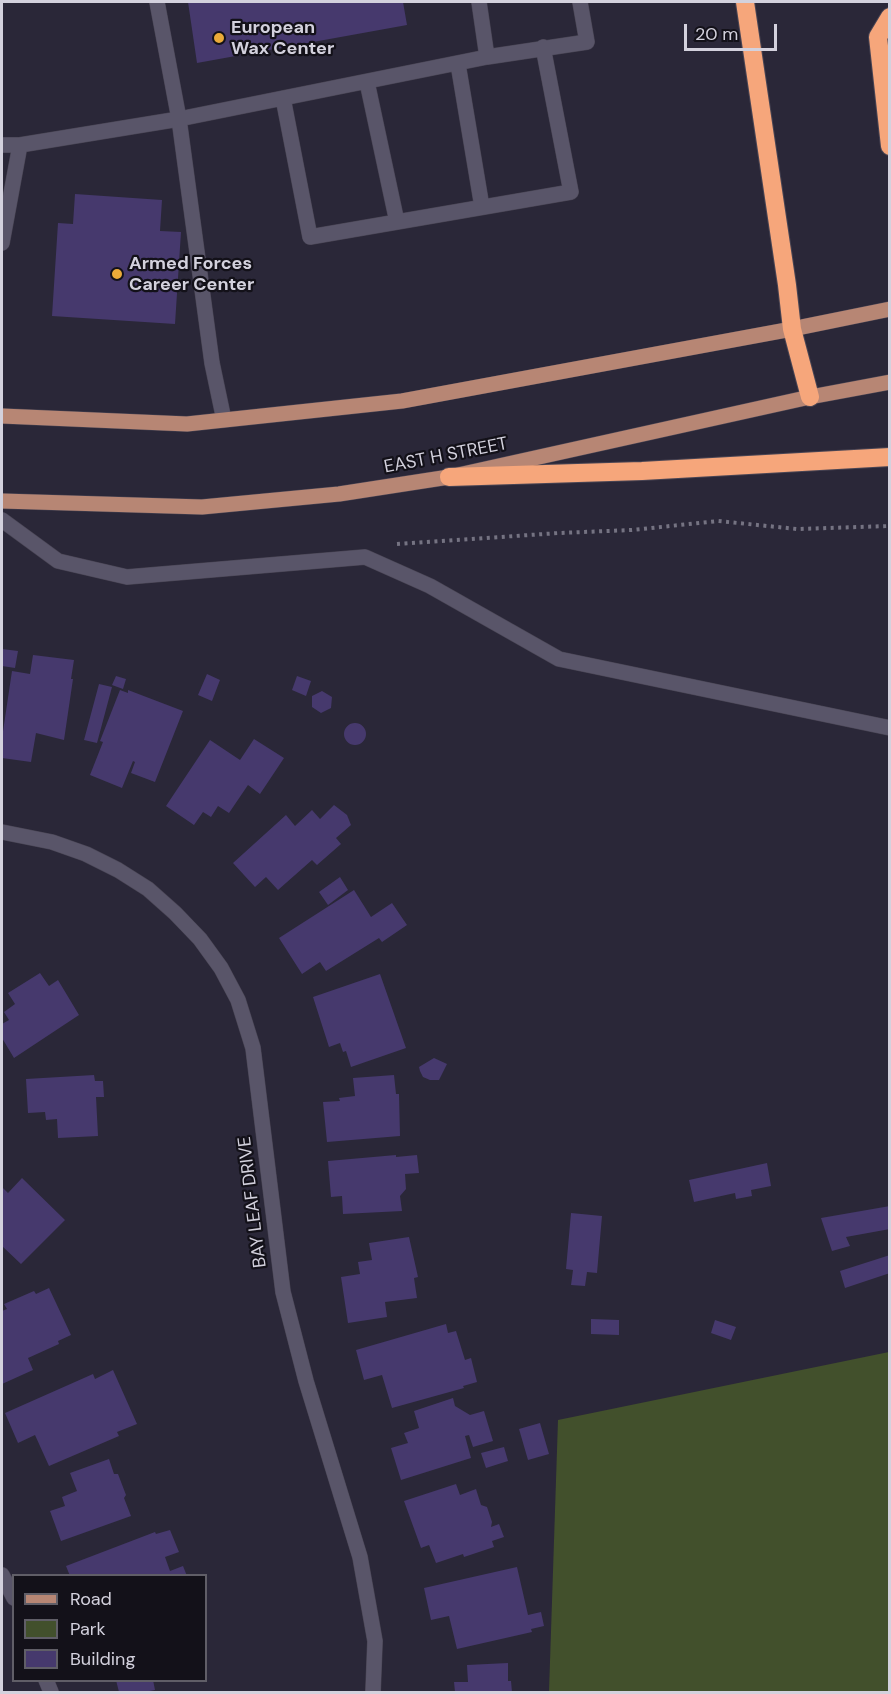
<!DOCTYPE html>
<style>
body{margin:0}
#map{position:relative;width:891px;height:1694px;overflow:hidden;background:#2a2738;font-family:"DM Sans",sans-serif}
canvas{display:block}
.frame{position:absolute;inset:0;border:3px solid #d3d1dd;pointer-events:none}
.legend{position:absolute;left:12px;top:1574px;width:195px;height:108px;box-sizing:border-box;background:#131119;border:2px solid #605e67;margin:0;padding:8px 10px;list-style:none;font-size:18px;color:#d3d1dd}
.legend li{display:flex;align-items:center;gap:12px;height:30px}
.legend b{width:30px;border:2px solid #605e67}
.scale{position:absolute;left:684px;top:24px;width:93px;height:27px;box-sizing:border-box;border:3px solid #d3d1dd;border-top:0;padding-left:8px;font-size:18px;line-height:21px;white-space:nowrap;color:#d3d1dd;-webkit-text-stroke:4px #131119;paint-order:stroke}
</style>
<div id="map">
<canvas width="891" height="1694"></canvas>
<div class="frame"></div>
<ul class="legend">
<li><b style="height:8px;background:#b78674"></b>Road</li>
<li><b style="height:16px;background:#42502c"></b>Park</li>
<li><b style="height:16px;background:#46396d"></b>Building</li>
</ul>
<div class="scale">20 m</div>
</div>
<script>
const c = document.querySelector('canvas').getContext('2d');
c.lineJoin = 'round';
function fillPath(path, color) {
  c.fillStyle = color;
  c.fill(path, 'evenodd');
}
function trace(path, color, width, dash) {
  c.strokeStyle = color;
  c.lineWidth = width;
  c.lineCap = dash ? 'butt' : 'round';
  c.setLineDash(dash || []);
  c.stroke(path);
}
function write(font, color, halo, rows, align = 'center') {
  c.font = font + ' "DM Sans",sans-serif';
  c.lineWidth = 4.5;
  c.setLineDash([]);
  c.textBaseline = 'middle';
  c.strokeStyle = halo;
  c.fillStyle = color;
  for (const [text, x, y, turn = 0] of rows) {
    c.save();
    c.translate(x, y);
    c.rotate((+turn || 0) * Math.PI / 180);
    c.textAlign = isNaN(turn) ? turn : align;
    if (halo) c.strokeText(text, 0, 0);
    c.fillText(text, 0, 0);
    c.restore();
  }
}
fillPath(new Path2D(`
 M889,1352V1692H549L558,1420Z`), '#42502c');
fillPath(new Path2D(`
 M188,2H403L407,25L197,63Z
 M75,194L162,200L160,231L181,232L175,324L52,316L58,223L73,224Z
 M2,649L18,651L15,668L2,666Z
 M33,655L74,660L71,679H73L64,740L36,733L31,762L2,758V738L12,671L30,674Z
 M207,674L220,680L212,701L198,695Z
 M116,676L126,679L123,689L112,685Z
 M297,676L311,681L306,696L292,690Z
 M99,684L112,687L97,743L84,740Z
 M120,690L128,693V690L183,711L155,782L131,773L135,762L133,761L122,788L90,775L103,742L100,741Z
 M322,691L332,697L331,708L321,713L312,707V696Z
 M344 734a11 11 0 1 1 22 0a11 11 0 1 1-22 0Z
 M254,739L284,758L260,794L248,785L229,813L218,806L211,817L203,812L194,825L166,806L210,740L240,760Z
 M334,805L347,815L351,825L336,838L341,844L317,865L312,860L278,890L266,877L255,887L233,863L286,815L295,826L312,810L320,819Z
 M340,877L348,890L328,905L319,892Z
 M354,890L371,917L392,903L407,925L382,942L379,938L326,971L320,962L302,974L279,938Z
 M40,973L49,986L58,980L79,1015L14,1058L2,1038V1024L9,1020L4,1012L15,1004L8,993Z
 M380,974L406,1048L351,1067L346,1051L343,1052L340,1043L329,1047L313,997Z
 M434,1058L447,1064L439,1080H430L423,1077L420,1071L419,1067Z
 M94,1075L95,1081H103L104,1097H96L98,1136L58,1138L57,1119L46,1120L45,1112L28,1113L26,1079Z
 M394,1075L396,1094H399L400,1136L327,1142L323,1102L340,1101L339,1098L355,1096L353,1078Z
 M396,1155V1157L417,1155L419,1173L405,1174L406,1189L400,1196L402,1211L343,1214L342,1196L331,1197L328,1161Z
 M767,1163L771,1186L751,1190L752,1196L736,1199L735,1193L694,1202L689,1180Z
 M22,1178L65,1220L21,1264L2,1246V1187L8,1193Z
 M890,1206V1229L846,1237L850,1246L832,1251L821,1218Z
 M571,1213L602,1216L597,1273L587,1272L585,1286L571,1285L573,1270L566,1269Z
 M409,1237L418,1277L414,1278L417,1298L385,1302L387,1317L348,1323L341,1277L360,1274L358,1262L372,1260L369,1243Z
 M890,1255V1273L845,1288L840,1271Z
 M49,1288L71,1335L58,1341L59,1344L28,1358L33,1370L2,1384V1311L7,1309L4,1304L34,1291L36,1294Z
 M591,1319L619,1320V1335L591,1334Z
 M715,1320L736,1327L731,1340L711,1333Z
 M446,1324L448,1333L456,1331L465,1360L471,1358L477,1382L463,1386L464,1388L392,1408L382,1375L364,1380L356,1350Z
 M113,1370L137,1424L117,1432L119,1436L49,1466L35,1435L18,1443L5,1413L93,1374L95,1379Z
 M453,1398L455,1406L470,1415L484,1411L493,1441L473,1447L469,1435L465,1436L471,1458L401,1480L391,1448L408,1443L404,1433L419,1428L414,1411Z
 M540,1423L549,1454L528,1460L519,1429Z
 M504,1447L508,1461L486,1468L481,1453Z
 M109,1459L114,1474H118L126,1495L124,1498L131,1516L61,1541L50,1511L65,1506L62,1497L77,1491L70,1473Z
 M456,1484L460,1495L476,1489L481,1505L487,1507L492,1522L491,1527L499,1524L504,1537L492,1541L494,1547L464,1557L463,1554L436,1563L429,1545L421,1548L404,1501Z
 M170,1530L179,1552L165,1557L170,1571L183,1566L187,1576H70L66,1566L155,1532L156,1534Z
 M517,1567L528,1615L541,1612L544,1626L531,1629L532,1632L457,1649L449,1616L431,1620L424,1588Z
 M508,1663V1681H511L512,1692H455L454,1682H468L467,1665Z
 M116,1680H153L155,1690L144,1692H119Z`), '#46396d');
const minor = new Path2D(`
 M157,2L179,119L212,363L224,420
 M479,2L487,57
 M458,64L482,207
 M367,82L397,222
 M283,98L310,237L571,192L543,47
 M2,145H20L179,119L487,57L587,42L580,2
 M2,243L20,145
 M2,520L58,561L127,577L365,557L430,586L559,659L890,728
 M2,832L52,842L86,854L118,870L148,889L175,913L200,939L221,968L238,1000L253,1048L283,1292L306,1381L360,1557L375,1641L373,1692
 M2,1575L14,1598
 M46,1680L51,1692`);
const major = new Path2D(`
 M2,416L187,424L402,401L792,329L890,309
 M2,501L202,507L339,494L449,477L810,397L890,382`);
const highway = new Path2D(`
 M745,2L787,285L792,329L810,397
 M890,17L878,37L890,146
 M449,477L642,471L890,457`);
trace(minor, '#494554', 16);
trace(major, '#494554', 16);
trace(highway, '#494554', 20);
trace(new Path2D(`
 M397,544L559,533L632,530L718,521L797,529L890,526`), '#757382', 4, [3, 4.5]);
trace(minor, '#595569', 15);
trace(major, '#b78674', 15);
trace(highway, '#f6a67b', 18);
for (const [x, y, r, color] of [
 [219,38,6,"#ebaa39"],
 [117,274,6,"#ebaa39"]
]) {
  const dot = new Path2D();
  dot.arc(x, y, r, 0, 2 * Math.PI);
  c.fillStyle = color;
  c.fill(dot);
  trace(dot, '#131119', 2);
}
write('bold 18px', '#d3d1dd', '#131119', [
 ["European",231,28],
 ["Wax Center",231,49],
 ["Armed Forces",129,264],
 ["Career Center",129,285]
], 'left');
write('18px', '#d3d1dd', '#131119', [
 ["EAST H STREET",446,456,-11],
 ["BAY LEAF DRIVE",253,1202,-97]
]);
</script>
